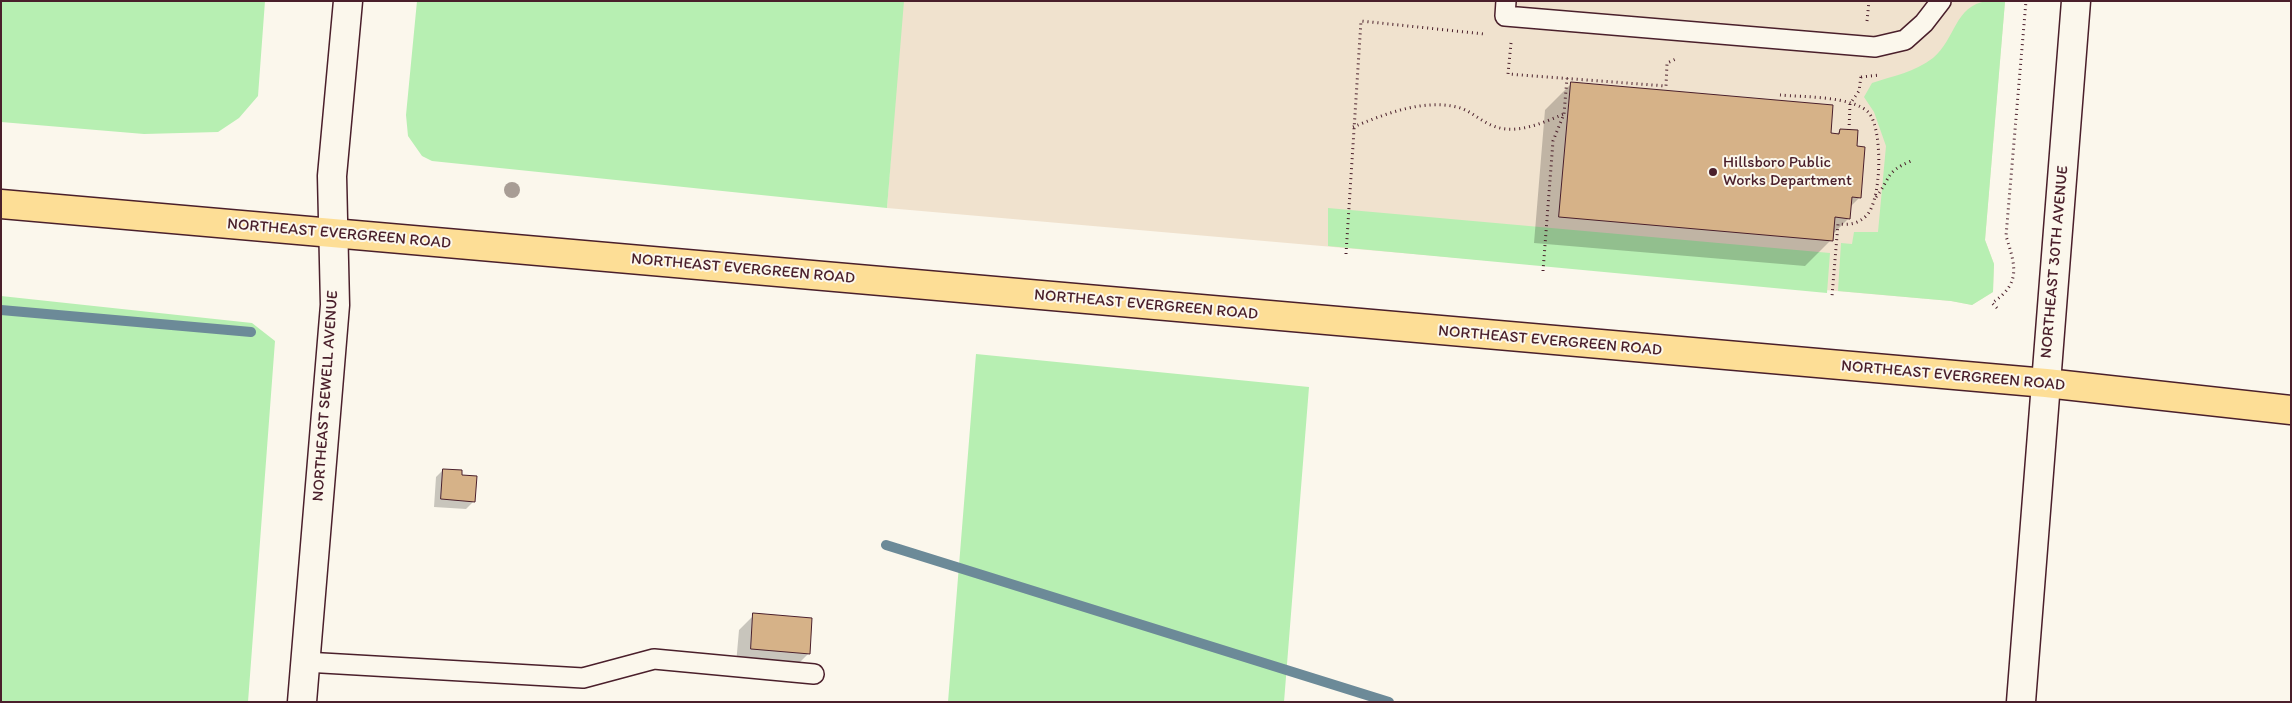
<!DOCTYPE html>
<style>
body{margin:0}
#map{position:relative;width:2292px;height:703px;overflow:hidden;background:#fbf7ec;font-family:Itim,sans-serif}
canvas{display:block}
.frame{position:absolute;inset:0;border:2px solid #4a1f2b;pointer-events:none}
</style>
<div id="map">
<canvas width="2292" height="703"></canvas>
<div class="frame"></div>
</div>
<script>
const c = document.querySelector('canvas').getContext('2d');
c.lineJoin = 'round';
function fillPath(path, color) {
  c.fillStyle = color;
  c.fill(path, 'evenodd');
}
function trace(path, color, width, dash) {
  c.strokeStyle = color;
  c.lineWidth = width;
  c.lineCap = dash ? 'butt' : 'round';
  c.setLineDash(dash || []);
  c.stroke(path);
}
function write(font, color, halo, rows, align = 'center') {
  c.font = font + ' Itim,sans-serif';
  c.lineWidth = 4;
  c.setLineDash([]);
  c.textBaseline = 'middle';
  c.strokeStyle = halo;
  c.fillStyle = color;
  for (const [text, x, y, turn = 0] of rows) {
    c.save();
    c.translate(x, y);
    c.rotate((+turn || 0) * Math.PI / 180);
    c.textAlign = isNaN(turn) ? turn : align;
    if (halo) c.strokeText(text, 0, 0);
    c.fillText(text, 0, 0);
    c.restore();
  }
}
fillPath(new Path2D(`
 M902,1H2005L1985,240L1994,264L1993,292L1972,305L1951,301L887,208Z`), '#f0e2ce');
fillPath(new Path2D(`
 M1,1H265L258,96L239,118L218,132L144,134L1,122Z
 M417,1H904L887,208L432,161L422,156L408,136L406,115Z
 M1987,1L2005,2L1985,240L1994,264L1993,292L1972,305L1951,301L1838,291L1841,243L1852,244L1854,232H1878L1886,146L1874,112L1864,97L1872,83C1893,76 1915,72 1933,58C1956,39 1954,6 1987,1Z
 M1328,208L1830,253L1827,293L1328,246Z
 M1,296L252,323L275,341L248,702H1Z
 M976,354L1309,387L1284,702H948Z`), '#b7efb2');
fillPath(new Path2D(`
 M1571,84L1829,134L1836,135L1840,130L1855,147L1860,197L1850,207L1849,218L1832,235L1831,240L1805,266L1534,243L1545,110Z
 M443,470L461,476L474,501L466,509L434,507L436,477Z
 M754,615L809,653L794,668L736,664L739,630Z`), '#0003');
trace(new Path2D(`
 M1,310L251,332
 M886,545L1389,702`), '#6c8a98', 10);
const building = new Path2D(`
 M1571,82L1833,105L1831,133L1839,134L1840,129L1858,130L1857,146L1865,147L1861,198L1852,197L1850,219L1835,217L1833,241L1559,217Z
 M443,469L462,470V475L477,476L475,502L441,499Z
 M753,613L812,618L810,654L751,649Z`);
fillPath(building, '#d6b288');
trace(building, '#4a1f2b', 1);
const lane = new Path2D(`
 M1506,1L1505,16L1875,47L1905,40L1924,23L1941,1
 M305,662L583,678L654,659L814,674`);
const street = new Path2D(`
 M302,702L335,305L332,176L348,1
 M2021,702L2046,383`);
const secondary = new Path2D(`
 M2046,383L2076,1`);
const primary = new Path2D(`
 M1,204L2046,383L2291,410`);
trace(lane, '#4a1f2b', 22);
trace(street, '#4a1f2b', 31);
trace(secondary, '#4a1f2b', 31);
trace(primary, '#4a1f2b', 31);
trace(new Path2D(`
 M1867,21L1869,1
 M1511,43L1508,74L1666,86L1667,63L1678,58
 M1861,77L1880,75
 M1780,95C1802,97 1854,96 1869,113C1883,130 1882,201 1866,216C1858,224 1849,225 1838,224L1832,296
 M1353,127C1385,114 1422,99 1457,107C1470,110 1479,120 1491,125C1515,136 1542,123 1564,114
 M1849,130L1850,104L1859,91L1861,76
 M1876,197C1891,178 1885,172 1911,161
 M1346,254L1361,21L1484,34
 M1543,271L1553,141L1564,114L1567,78
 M1997,308L1992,303C2022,283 2015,265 2006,236L2026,1`), '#4a1f2b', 3, [1, 4]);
trace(lane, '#fbf7ec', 19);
trace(street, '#fbf7ec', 28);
trace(secondary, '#fbf7ec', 28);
trace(primary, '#fdde96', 28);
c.fillStyle = '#a89d95';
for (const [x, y] of [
 [512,190]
]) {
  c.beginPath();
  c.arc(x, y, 8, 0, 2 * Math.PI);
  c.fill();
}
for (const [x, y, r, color] of [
 [1713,172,5,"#4a1f2b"]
]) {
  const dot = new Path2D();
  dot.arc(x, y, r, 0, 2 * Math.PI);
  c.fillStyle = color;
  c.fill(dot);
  trace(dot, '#fbf7ec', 2);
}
write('16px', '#4a1f2b', '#fbf7ec', [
 ["Hillsboro Public",1723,163],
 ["Works Department",1723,181]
], 'left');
write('16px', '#4a1f2b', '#fbf7ec', [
 ["NORTHEAST EVERGREEN ROAD",339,234,5],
 ["NORTHEAST 30TH AVENUE",2055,262,-85],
 ["NORTHEAST EVERGREEN ROAD",743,269,5],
 ["NORTHEAST EVERGREEN ROAD",1146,305,5],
 ["NORTHEAST EVERGREEN ROAD",1550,341,5],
 ["NORTHEAST EVERGREEN ROAD",1953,376,5],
 ["NORTHEAST SEWELL AVENUE",326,396,-86]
]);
</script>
